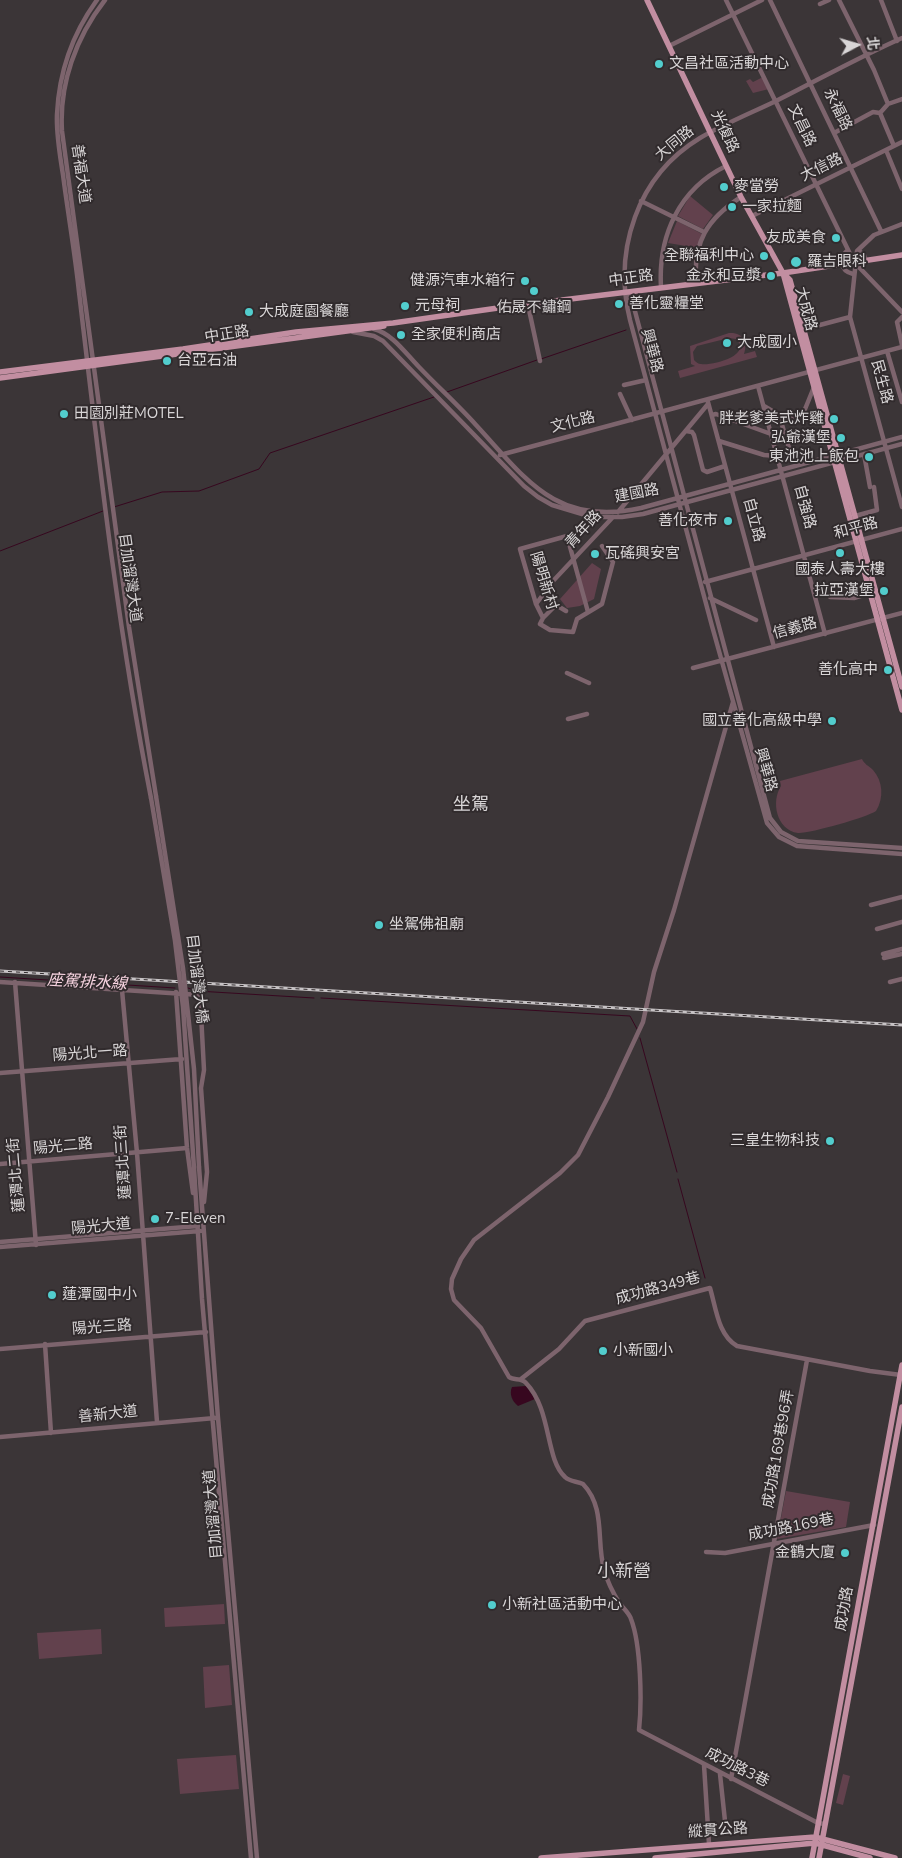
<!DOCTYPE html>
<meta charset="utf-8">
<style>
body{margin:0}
#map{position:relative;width:902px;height:1858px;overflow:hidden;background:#3b3537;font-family:"Nunito Sans","Noto Sans TC",sans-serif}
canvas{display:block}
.north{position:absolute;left:832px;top:20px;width:50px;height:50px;-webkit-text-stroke:4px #312b2d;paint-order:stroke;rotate:84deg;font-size:14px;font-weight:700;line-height:20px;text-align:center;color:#d8d5d6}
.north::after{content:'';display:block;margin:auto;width:18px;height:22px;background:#d8d5d6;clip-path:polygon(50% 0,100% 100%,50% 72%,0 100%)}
</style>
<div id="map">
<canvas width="902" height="1858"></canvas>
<div class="north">北</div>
</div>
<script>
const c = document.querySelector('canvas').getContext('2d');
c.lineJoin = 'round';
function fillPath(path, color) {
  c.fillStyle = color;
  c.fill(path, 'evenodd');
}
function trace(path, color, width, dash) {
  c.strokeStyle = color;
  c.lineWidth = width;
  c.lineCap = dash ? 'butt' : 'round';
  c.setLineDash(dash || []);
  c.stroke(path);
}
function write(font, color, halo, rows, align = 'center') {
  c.font = font + ' "Nunito Sans","Noto Sans TC",sans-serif';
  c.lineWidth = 4;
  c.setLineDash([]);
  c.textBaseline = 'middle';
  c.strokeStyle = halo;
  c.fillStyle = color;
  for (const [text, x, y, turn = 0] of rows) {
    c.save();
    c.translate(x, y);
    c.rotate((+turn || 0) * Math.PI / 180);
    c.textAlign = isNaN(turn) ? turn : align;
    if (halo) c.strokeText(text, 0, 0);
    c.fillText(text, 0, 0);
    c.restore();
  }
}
fillPath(new Path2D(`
 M763,77L769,89L753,93L746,81L750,79L753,82Z
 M690,196L713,215L703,229L678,216Z
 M677,221L702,234L698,248L668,243Z
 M729,333C743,332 748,342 744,354L755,351L757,357L680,378L678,371L695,366L691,364L690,346ZM729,338L736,339C753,356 711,366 701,364C698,364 696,362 694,360L693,352L697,346Z
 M592,563L601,569L594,599L580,606L567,608L560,599Z
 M862,759C864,764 869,766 873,770C883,781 884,798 876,811C868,817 808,834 798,833C776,830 771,801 781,786L780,781Z
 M786,1491L850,1502L846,1527L777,1539Z
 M224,1604L225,1624L165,1627L164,1608Z
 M101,1629L102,1654L39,1659L37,1633Z
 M229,1665L232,1705L205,1708L203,1667Z
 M236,1755L239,1789L180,1794L177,1759Z
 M843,1774L850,1776L843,1805L836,1803Z`), '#62414d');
fillPath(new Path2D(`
 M526,1386L535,1399L518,1406C512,1401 509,1394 512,1387Z`), '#37071f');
trace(new Path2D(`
 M541,359L626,330
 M447,392L537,360
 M114,507L162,492L199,491L259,469L270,453L434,397
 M0,551L103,511
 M0,977L175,988
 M188,988L197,991L314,998
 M321,998L630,1016L637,1029
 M640,1038L677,1172
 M678,1179L705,1278`), '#37071f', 1);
trace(new Path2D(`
 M97,0C73,33 59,73 57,114C56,134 60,155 63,175C68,214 75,253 79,292C99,461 118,631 151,798
 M105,0C76,37 59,84 62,131L129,627L156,796
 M726,0L854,262L902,312
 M770,0L881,231
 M839,0L874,70L888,104
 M881,0L897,41
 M820,4L829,0
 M902,38C859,57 818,80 776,101C751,113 724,124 700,138C637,176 613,250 630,320L712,626L767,823L779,837L797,846L902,854
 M669,46L762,0
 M880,113L894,146
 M834,133L873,112L880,113L888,104L902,99
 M886,150L902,189
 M641,201L704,232
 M752,216L902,142
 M902,224L874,235L857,251L850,317L902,507
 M848,250C838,258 840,271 853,274
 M858,250L864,255L866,261
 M696,283C693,242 707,219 741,197
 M661,287C658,236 679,189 726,166
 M626,293L632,300L770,818L781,832L798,841L902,848
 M528,305L540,361
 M902,317L897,322L902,345
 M374,329C393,334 406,354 419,367C438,387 458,405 476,425C526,479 556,527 641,508L902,437
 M801,330L850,317
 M353,332L374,336L383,341L524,486L538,497L552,505L592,517H622L643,514L902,444
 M887,351L902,402
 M624,385L646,380
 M758,386L825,634
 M620,394L632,420
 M708,402L774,647
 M764,406L779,415L789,448
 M712,415L716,414L771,434
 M779,415L798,421L801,419L814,387
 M686,431L692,432L694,435L703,470L707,472L725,466
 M719,441L764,455L777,456
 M864,454L870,487
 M500,455L902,347
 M618,512L708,404
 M855,516L877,510L874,487
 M705,582L902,529
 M830,597L854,598L870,593
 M710,598L756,620
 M536,604L554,580L613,517
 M588,612L567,536L520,549L536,604L543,618L540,624L550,630L573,632L577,619L602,604L613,562L602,546
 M543,618L556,605L566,611
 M693,668L902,613
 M567,673L589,683
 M733,702L674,910L654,972L643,1022L608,1097L578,1155L560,1173L474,1240L461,1259L452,1279L451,1289L454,1300L481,1328L509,1377C514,1381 521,1377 526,1383C552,1410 545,1459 565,1477C570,1482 577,1481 583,1484C606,1508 596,1541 604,1569C607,1581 613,1593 620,1604C624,1609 629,1613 631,1619C641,1645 642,1702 639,1730L818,1823L825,1824
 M568,719L587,714
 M871,905L902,897
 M877,929L902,922
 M883,954L902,949
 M884,958L902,954
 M0,982L200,995L204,1070L201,1088L207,1172L204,1202
 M15,982L36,1245
 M890,982L902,979
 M122,990L137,1153L157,1422
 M176,992L187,1148L193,1193
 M0,1073L182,1059
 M0,1164L187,1148
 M199,1167L218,1418L257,1858
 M194,1168L202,1299L251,1858
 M0,1242L198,1226
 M0,1247L200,1231
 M45,1344L51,1433
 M0,1349L206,1332
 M521,1379L559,1349L585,1321L710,1288C716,1308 718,1335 737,1346L870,1371L901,1375
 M0,1437L215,1418
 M706,1552L725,1553L874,1525
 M704,1765L709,1844
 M720,1774L725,1821
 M731,1779L807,1360`), '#7d646d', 4.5);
trace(new Path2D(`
 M647,0L741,197L783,273L790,280L902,687
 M783,273L902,710
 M0,372L183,349L296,332L393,323L505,307L783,273L902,255
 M0,378L384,326
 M541,1858L815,1837L895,1858
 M655,1858L815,1843L870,1858
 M812,1858L902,1365
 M819,1858L902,1407`), '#c28ea1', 5.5);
const rail = new Path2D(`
 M0,971L902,1025`);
trace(rail, '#c7c3c5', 3);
trace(rail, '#312b2d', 1, [4]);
trace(new Path2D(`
 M156,796L183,968L194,1069L199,1167
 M151,798L175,941L183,1007L194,1168`), '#7d646d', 4.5);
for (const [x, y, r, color] of [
 [659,64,5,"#52cdcd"],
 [724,187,5,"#52cdcd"],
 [732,207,5,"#52cdcd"],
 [836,238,5,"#52cdcd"],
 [764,256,5,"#52cdcd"],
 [796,262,6,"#52cdcd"],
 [771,276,5,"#52cdcd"],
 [525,281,5,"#52cdcd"],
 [534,291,5,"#52cdcd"],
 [619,304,5,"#52cdcd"],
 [405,306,5,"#52cdcd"],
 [249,312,5,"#52cdcd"],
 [401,335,5,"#52cdcd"],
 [727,343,5,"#52cdcd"],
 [167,361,5,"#52cdcd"],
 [64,414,5,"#52cdcd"],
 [834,419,5,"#52cdcd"],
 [841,438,5,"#52cdcd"],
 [869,457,5,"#52cdcd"],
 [728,521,5,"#52cdcd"],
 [840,553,5,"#52cdcd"],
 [595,554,5,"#52cdcd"],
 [884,591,5,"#52cdcd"],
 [888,670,5,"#52cdcd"],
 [832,721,5,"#52cdcd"],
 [379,925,5,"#52cdcd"],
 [830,1141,5,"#52cdcd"],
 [155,1219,5,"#52cdcd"],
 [52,1295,5,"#52cdcd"],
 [603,1351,5,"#52cdcd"],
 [845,1553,5,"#52cdcd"],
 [492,1605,5,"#52cdcd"]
]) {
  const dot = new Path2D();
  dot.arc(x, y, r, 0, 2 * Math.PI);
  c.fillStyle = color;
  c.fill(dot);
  trace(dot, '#312b2d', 2);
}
write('15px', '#d8d5d6', '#312b2d', [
 ["文昌社區活動中心",669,64],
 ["麥當勞",734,187],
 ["一家拉麵",742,207],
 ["友成美食",826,238,"right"],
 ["全聯福利中心",754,256,"right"],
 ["羅吉眼科",807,262],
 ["金永和豆漿",761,276,"right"],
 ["健源汽車水箱行",515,281,"right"],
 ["善化靈糧堂",629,304],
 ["元母祠",415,306],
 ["佑晟不鏽鋼",534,308,"center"],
 ["大成庭園餐廳",259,312],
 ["全家便利商店",411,335],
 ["大成國小",737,343],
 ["台亞石油",177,361],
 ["田園別莊MOTEL",74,414],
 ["胖老爹美式炸雞",824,419,"right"],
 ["弘爺漢堡",831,438,"right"],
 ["東池池上飯包",859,457,"right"],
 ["善化夜市",718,521,"right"],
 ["瓦磘興安宮",605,554],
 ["國泰人壽大樓",840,570,"center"],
 ["拉亞漢堡",874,591,"right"],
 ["善化高中",878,670,"right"],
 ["國立善化高級中學",822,721,"right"],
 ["坐駕佛祖廟",389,925],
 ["三皇生物科技",820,1141,"right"],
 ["7-Eleven",165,1219],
 ["蓮潭國中小",62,1295],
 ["小新國小",613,1351],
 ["金鶴大廈",835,1553,"right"],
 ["小新社區活動中心",502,1605]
], 'left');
write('15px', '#d8d5d6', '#312b2d', [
 ["永福路",837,110,64],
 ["文昌路",801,126,64],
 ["光復路",724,132,65],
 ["大同路",675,144,-39],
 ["大信路",822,168,-26],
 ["善福大道",80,174,82],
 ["中正路",631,279,-8],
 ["大成路",805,309,75],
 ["中正路",227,335,-9],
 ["興華路",651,351,75],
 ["民生路",881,382,75],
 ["文化路",573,423,-14],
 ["建國路",637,494,-11],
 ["自強路",804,507,75],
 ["自立路",753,520,75],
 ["和平路",856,529,-15],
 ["青年路",584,530,-48],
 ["目加溜灣大道",129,578,82],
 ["陽明新村",543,581,73],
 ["信義路",795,629,-15],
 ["興華路",765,770,74],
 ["目加溜灣大橋",196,979,83],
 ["陽光北一路",90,1054,-4],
 ["陽光二路",63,1147,-5],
 ["蓮潭北三街",124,1162,-94],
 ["蓮潭北二街",17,1175,-95],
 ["陽光大道",101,1227,-5],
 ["成功路349巷",658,1289,-15],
 ["陽光三路",102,1328,-4],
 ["善新大道",108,1415,-6],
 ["成功路169巷96弄",779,1449,-80],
 ["目加溜灣大道",214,1514,-95],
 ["成功路169巷",791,1528,-11],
 ["成功路",845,1609,-80],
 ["成功路3巷",737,1768,27],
 ["縱貫公路",718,1831,-4]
]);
write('italic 16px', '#f9d5e2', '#312b2d', [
 ["座駕排水線",87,983,3]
]);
write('18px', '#d8d5d6', '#312b2d', [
 ["坐駕",471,806],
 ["小新營",624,1573]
]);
</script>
